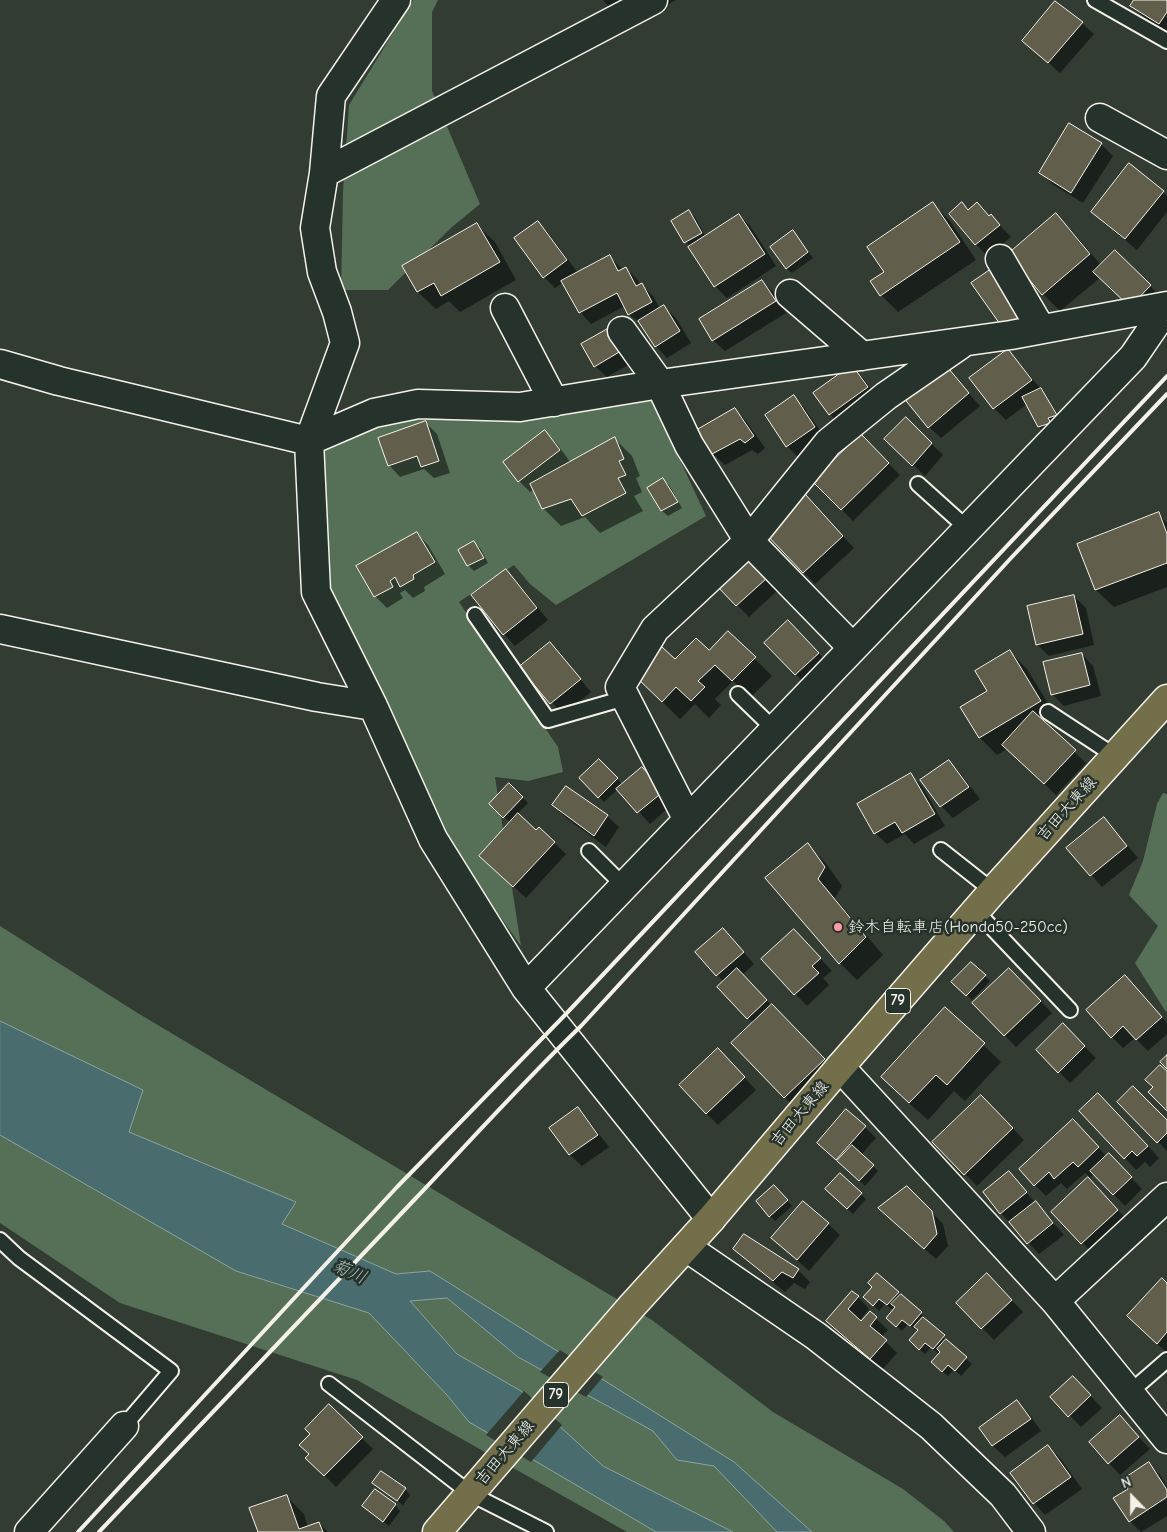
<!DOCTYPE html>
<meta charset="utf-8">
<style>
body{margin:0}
#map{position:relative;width:1167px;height:1532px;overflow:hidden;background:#323c33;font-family:"Comic Neue",sans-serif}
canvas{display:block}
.north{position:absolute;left:1107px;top:1472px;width:50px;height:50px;-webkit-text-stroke:4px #26332d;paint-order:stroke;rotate:338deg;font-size:14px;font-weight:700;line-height:20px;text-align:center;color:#f4f1e8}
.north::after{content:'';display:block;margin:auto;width:18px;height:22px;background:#f4f1e8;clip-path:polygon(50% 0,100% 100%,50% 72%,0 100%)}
</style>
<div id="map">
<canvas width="1167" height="1532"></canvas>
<div class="north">N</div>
</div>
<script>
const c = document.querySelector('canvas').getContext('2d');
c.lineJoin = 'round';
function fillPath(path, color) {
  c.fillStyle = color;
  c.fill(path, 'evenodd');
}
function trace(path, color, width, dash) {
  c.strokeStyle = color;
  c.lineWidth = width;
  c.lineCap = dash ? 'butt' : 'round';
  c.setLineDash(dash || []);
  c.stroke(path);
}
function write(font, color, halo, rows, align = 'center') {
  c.font = font + ' "Comic Neue","Klee One",sans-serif';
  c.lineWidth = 5;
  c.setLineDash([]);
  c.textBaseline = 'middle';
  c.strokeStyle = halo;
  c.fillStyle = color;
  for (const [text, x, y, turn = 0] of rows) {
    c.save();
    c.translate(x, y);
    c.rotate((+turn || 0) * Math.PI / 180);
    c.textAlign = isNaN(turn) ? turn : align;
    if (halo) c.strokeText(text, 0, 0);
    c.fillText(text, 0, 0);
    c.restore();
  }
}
fillPath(new Path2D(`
 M413,0H438L432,12V91L480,204L452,227L388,290H341L343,192L349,105Z
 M651,398L706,516L556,605L530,584L514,565L459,602L558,747L563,772L528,781L495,777L521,946L429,816L327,594L324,451L390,420L507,417Z
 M1163,793L1167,794V1011L1166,1012L1135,963L1158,926L1129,895L1143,861L1157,804Z
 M0,926L136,1012L652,1320L773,1412L903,1489L944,1521L954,1532H627L357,1380L120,1303L0,1223Z`), '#557057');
const water = new Path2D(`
 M0,1021L143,1090L129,1132L296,1202L282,1224L396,1274L430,1271L734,1462L812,1532H777L714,1466L677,1460L653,1431L518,1357L447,1298L410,1301L457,1354L521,1391L603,1466L733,1532H656L469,1422L447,1395L369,1313L236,1271L0,1135Z`);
fillPath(water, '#496d6e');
trace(water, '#8da29f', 1);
fillPath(new Path2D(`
 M560,1350L603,1377L586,1397L540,1372Z
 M524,1391L562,1425L531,1462L486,1435Z`), '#323c33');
fillPath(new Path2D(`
 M603,0H676L628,27Z
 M1136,0H1167V32L1144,17L1132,6Z
 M1082,23L1094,34L1060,73L1023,40Z
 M1070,125L1101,144L1113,156L1083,203L1052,184L1041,172Z
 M1163,192L1167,196V212L1137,250L1104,223L1092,212Z
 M933,204L950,221L976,260L898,312L881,295Z
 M962,204L969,211L990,217L991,216L1011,237L987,256L976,244Z
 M689,212L695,217L706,237L739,215L751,227L776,266L727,298L715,286L673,221Z
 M1056,215L1073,232L1101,265L1115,251L1162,298L1142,318L1101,277L1060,311L1043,294Z
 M538,222L549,234L578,273L610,257L623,270L626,268L638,280L640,285H642L653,296L660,309L664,307L676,318L691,343L667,358L656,346L642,325L629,314L625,306L591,324L580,312L564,282L555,288L544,277Z
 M477,225L495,242L516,280L460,312L449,301L436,309L418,292L404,267Z
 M793,232L813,258L792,273L786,268Z
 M762,282L774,293L786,313L725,351L713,340Z
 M613,327L637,360L607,377L595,366Z
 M1008,350L1046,395L1061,420L1044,432L1039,427L1027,404L1006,420L994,408Z
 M944,365L980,406L941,438L929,427Z
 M852,366L863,378L878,399L841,426L830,414Z
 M794,397L805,409L826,439L799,458L787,446L766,416Z
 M735,409L746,421L765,448L758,454L752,450L725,465L713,454L699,430Z
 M906,419L943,455L925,476L886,439Z
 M426,423L437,434L450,473L434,478L424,469L400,477L389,465Z
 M545,432L557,444L571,463L615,439L632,456L640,476L636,478L642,492L634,496L643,511L600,533L585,517L561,526L543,508L534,490L530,492L519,481Z
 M861,436L900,475L853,521L814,481Z
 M663,480L669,485L682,508L668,516L662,511L649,488Z
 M816,508L854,548L815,584L766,532Z
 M1158,514L1167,523V587L1114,607L1096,590L1079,545Z
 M417,534L428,545L445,574L424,587L425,591L413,598L405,590L400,593L403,598L387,608L375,596Z
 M474,543L480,548L488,563L474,571L468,565L460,550Z
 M748,559L778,590L749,617L719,586Z
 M505,570L517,582L548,620L515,646L504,634Z
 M1074,596L1086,608L1094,645L1049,656L1037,644Z
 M788,622L830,665L807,686L766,643Z
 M729,633L772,676L750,698L733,681L715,699L721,705L709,718L695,704L680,719L636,676L675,661L709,652Z
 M550,644L591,692L563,715L521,667Z
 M1010,652L1027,669L1057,718L1046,725L1086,763L1056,795L1007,749L997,755L980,738L962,708L989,691Z
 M1082,654L1093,666L1101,696L1064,706L1052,694Z
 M599,761L623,785L642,768L674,803L650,824L618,789L604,802L581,778Z
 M949,761L960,773L980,799L953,818L941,806L922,780Z
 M911,775L922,786L945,826L914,844L905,834L887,844L875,833Z
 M509,785L528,803L517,814L536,832L554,843L566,854L526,898L493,867L511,823L491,804Z
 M553,805L607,816L619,827L606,847L565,817Z
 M1104,819L1138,858L1102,887L1068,848Z
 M807,845L825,862L842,886L835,898L883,955L857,980L840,963Z
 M734,941L754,964L742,975L842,1078L802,1115L733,1043L754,1024L718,987L724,982L717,975Z
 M805,942L832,971L823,978L829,985L807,1006L762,959Z
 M971,963L990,981L972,1000L953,982Z
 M1009,969L1052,1013L1016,1047L974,1003Z
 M1136,989L1167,1023V1034L1148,1051L1135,1038L1123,1048L1112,1037Z
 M946,1009L1001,1062L965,1101L954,1091L928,1120L900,1095Z
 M1063,1025L1096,1058L1070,1083L1038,1050Z
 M730,1062L756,1090L718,1125L706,1113Z
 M981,1096L1024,1140L977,1186L934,1142Z
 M1118,1102L1167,1122V1151Z
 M1110,1106L1159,1158L1150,1167L1145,1162L1136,1170L1125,1158Z
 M578,1109L589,1121L609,1147L582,1166L570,1155L551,1128Z
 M865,1127L876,1138L861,1155L878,1171L865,1186L818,1143Z
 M1085,1133L1107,1157L1109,1155L1142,1189L1125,1206L1094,1174L1088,1179L1129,1222L1094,1255L1053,1212L1090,1177L1085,1173L1067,1189L1061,1183L1046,1196L1035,1185Z
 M1009,1173L1064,1235L1039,1254L1001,1213Z
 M840,1175L866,1199L853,1214L832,1194Z
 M774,1187L792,1206L775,1221L757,1202Z
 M907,1187L943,1224L948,1246L936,1259L892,1220Z
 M828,1224L840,1235L809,1271L773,1238Z
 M745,1236L798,1270L810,1282L805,1289L794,1283L785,1292L746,1260L734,1249Z
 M878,1275L921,1313L926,1319L925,1320L972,1364L961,1376L954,1369L948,1376L938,1368L940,1355L931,1347L925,1354L916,1346L918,1332L908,1324L902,1331L893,1323L894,1311L885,1304L879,1311L870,1302Z
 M1167,1284V1353L1140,1328Z
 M998,1286L1023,1312L994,1340L958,1303Z
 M858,1297L869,1309L859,1321L861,1323L870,1313L888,1330L881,1337L897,1353L882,1370L828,1321Z
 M1084,1389L1102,1408L1081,1427L1052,1397Z
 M1017,1402L1029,1414L1041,1431L1005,1457L993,1446L980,1428Z
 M329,1406L373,1449L336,1487L307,1458L311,1454L312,1434Z
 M1120,1417L1150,1449L1120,1475L1109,1463Z
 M1048,1447L1060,1458L1082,1489L1045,1515L1034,1503L1012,1473Z
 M1149,1464L1160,1475L1167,1486V1516L1141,1532L1130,1521L1129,1489Z
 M374,1483L405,1489L410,1495L403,1505Z
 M286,1496L304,1514L308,1527L319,1523L328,1532H259Z
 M395,1505L400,1511L389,1526L364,1506Z`), '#0007');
const building = new Path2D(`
 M1134,0H1167V12L1159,24L1130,6Z
 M1055,1L1083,22L1048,63L1022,41Z
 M1069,123L1102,143L1071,193L1039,173Z
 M1129,163L1164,191L1125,239L1091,212Z
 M933,202L960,242L880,296L870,281L884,272L867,247Z
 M962,202L968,210L977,202L989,216L991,214L1000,225L975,245L949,214Z
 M689,210L702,233L684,243L671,221Z
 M1056,213L1090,254L1042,295L1008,254Z
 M739,214L765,254L714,287L688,247Z
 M538,221L567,260L543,278L514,238Z
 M477,223L500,262L441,296L434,283L417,292L402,266Z
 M793,230L808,252L786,269L770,247Z
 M1115,250L1151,285L1130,307L1093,272Z
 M610,255L618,271L626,267L636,286L642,283L652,302L628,315L617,293L579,313L561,281Z
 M990,270L1027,321L1002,327L971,283Z
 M762,280L776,301L712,341L699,319Z
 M664,305L680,331L655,347L638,321Z
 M613,326L626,348L594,367L581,344Z
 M1008,349L1032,380L993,409L969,378Z
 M944,363L969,393L928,428L903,397Z
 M852,365L868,387L829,415L813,393Z
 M1041,388L1057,415L1048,418L1051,423L1038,427L1022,397Z
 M794,395L815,427L786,447L765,415Z
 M735,408L754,436L745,443L740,439L712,454L697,430Z
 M906,417L932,443L912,466L884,439Z
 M426,421L439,461L421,467L417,456L388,466L378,438Z
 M545,430L560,450L518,482L503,462Z
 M861,434L889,463L841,510L812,481Z
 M615,437L624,459L619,461L626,475L618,478L626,493L582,516L571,499L542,509L530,484Z
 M663,478L678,502L661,511L647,488Z
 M805,494L843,536L803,573L764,532Z
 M1159,512L1167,534V563L1095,590L1077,544Z
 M417,532L435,562L413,575L414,579L400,587L395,577L390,581L393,587L374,597L356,566Z
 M474,541L484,558L467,566L458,550Z
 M748,557L767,578L736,606L717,586Z
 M506,569L537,608L503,635L471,595Z
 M1074,595L1083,634L1036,645L1027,606Z
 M788,620L819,653L795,675L764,643Z
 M728,631L756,657L732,681L715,665L698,681L705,687L691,701L676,687L662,702L635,676L662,647L675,659L696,638L709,650Z
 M550,642L581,679L550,704L519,667Z
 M1010,650L1041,701L979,738L960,707L987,691L975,671Z
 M1082,653L1090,685L1051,695L1043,662Z
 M1033,711L1076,750L1044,784L1002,745Z
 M599,759L618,778L598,798L579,778Z
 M949,760L969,787L940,807L920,780Z
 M642,767L664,791L637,813L616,789Z
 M911,773L935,814L902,833L895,822L874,834L857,804Z
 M509,783L523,797L503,818L489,804Z
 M566,786L608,815L594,836L552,805Z
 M518,813L536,830L539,827L555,842L513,887L479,856Z
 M1104,817L1127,846L1090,876L1066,848Z
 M808,843L825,867L818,879L866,937L839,964L765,878Z
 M723,928L744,952L716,976L695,952Z
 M794,929L821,958L812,966L819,973L794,995L761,959Z
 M971,962L986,975L966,996L951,982Z
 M737,968L767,1000L747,1019L717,987Z
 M1009,968L1041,1001L1004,1036L972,1003Z
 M1125,975L1162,1017L1136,1040L1123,1026L1111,1038L1086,1010Z
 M772,1004L825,1059L784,1098L731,1043Z
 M945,1007L985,1043L947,1085L936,1075L909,1103L881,1077Z
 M1063,1023L1085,1046L1058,1073L1036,1050Z
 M718,1048L745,1077L706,1114L679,1085Z
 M1167,1055V1069L1160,1062Z
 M1160,1065L1167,1071V1111L1148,1092L1153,1087L1145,1080Z
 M1133,1086L1167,1120V1133L1157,1143L1117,1102Z
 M1098,1093L1148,1146L1137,1156L1132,1151L1124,1159L1079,1111Z
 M981,1095L1013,1128L964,1175L932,1142Z
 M578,1107L598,1135L569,1155L549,1128Z
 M846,1109L866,1126L836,1160L817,1143Z
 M1073,1119L1099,1147L1078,1167L1073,1162L1054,1179L1049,1172L1034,1186L1019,1169Z
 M852,1145L874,1165L859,1181L837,1161Z
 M1109,1153L1132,1177L1113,1195L1090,1171Z
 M1009,1171L1027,1192L1000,1214L983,1192Z
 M840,1173L862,1193L847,1209L825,1189Z
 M1088,1177L1118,1210L1081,1244L1051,1212Z
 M774,1185L788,1200L769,1217L756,1201Z
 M907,1186L932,1211L937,1234L924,1249L878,1208Z
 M803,1201L829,1223L797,1260L771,1238Z
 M1036,1201L1053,1223L1027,1244L1009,1222Z
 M744,1234L799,1269L793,1278L782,1272L773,1281L733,1249Z
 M877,1273L899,1292L887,1305L879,1299L873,1306L863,1297L872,1287L868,1283Z
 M987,1273L1012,1300L981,1329L956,1303Z
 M1162,1278L1167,1283V1332L1157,1344L1127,1316Z
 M852,1291L859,1296L848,1309L861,1321L870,1311L877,1317L870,1326L887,1340L870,1359L826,1321Z
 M901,1294L922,1312L910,1326L902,1320L896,1327L886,1318L895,1307L891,1304Z
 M923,1317L945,1335L933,1349L925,1343L919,1350L909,1340L918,1330L914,1327Z
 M946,1339L967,1357L955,1371L948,1365L942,1372L931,1362L940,1352L937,1349Z
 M1073,1376L1091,1395L1068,1417L1050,1397Z
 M1017,1400L1031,1419L992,1446L979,1428Z
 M329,1404L363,1437L324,1476L305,1458L309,1454L299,1445L310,1434L305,1429Z
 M1120,1415L1139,1437L1108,1464L1089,1442Z
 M1048,1445L1071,1477L1033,1504L1010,1473Z
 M1149,1462L1167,1490V1497L1129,1522L1113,1498L1128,1489L1122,1480Z
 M381,1471L406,1488L397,1501L372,1483Z
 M375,1489L396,1504L383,1522L362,1506Z
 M287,1495L299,1529L319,1522L323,1532H258L249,1508Z`);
fillPath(building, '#615f4b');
trace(building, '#f4f1e8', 1);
const lane = new Path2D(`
 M1095,0L1167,41
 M918,484L968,529
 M475,615L548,720L625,698
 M738,694L775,730
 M1048,712L1115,756
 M941,850L993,891
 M589,851L624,886
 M977,912L1070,1010
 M0,1240L19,1258L171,1371L124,1426
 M329,1384L471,1494L546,1532
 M1129,1393L1167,1360`);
const street = new Path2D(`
 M396,0L331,96L324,173L315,228L322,272L337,312L345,343L309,441L316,592L373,706L433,839L526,988L711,1219
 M1100,118L1167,155
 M324,173L653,0
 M1000,259L1041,329
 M790,294L862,356
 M505,308L554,402
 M622,331L660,384L689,445L749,541L853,648
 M0,364L59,381L309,441L374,413L418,404L520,407L660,384L1011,335L1167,306
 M0,629L317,697L373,706
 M688,820L620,687L655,629L749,541L828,443L886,396L960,345
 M526,988L1133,357L1167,307
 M840,1067L1055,1301L1167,1439
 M686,1247L816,1336L931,1426L1003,1495L1031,1532
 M1055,1301L1167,1197
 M29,1532L124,1426`);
const primary = new Path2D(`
 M437,1532L632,1306L711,1219L840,1067L993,891L1167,699`);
trace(lane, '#f4f1e8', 18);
trace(street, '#f4f1e8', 31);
trace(primary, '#f4f1e8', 31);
trace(lane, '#26332d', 14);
trace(street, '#26332d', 28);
trace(primary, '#726f4a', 28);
trace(new Path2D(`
 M78,1532L397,1187L564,1016L1167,376
 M99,1532C204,1420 310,1309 416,1198C471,1140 524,1081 581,1026L1011,558L1167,394`), '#f4f1e8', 4);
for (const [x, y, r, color] of [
 [838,927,5,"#ff9aa2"]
]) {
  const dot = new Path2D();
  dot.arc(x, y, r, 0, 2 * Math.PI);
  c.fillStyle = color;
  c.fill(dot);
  trace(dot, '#26332d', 2);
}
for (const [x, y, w] of [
 [898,1001,25],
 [556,1395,25]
]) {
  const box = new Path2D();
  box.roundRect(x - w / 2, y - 12.5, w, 25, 4);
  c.fillStyle = '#26332d';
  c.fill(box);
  trace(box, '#f4f1e8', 1);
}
write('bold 15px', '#f4f1e8', null, [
 ["79",898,1001],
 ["79",556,1395]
]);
write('16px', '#f4f1e8', '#26332d', [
 ["吉田大東線",1067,809,-48],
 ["吉田大東線",800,1114,-50],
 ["吉田大東線",505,1453,-49]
]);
write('16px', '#f4f1e8', '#26332d', [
 ["鈴木自転車店(Honda50-250cc)",848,927]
], 'left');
write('italic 18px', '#b0bcb7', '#26332d', [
 ["菊川",349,1272,24]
]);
</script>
